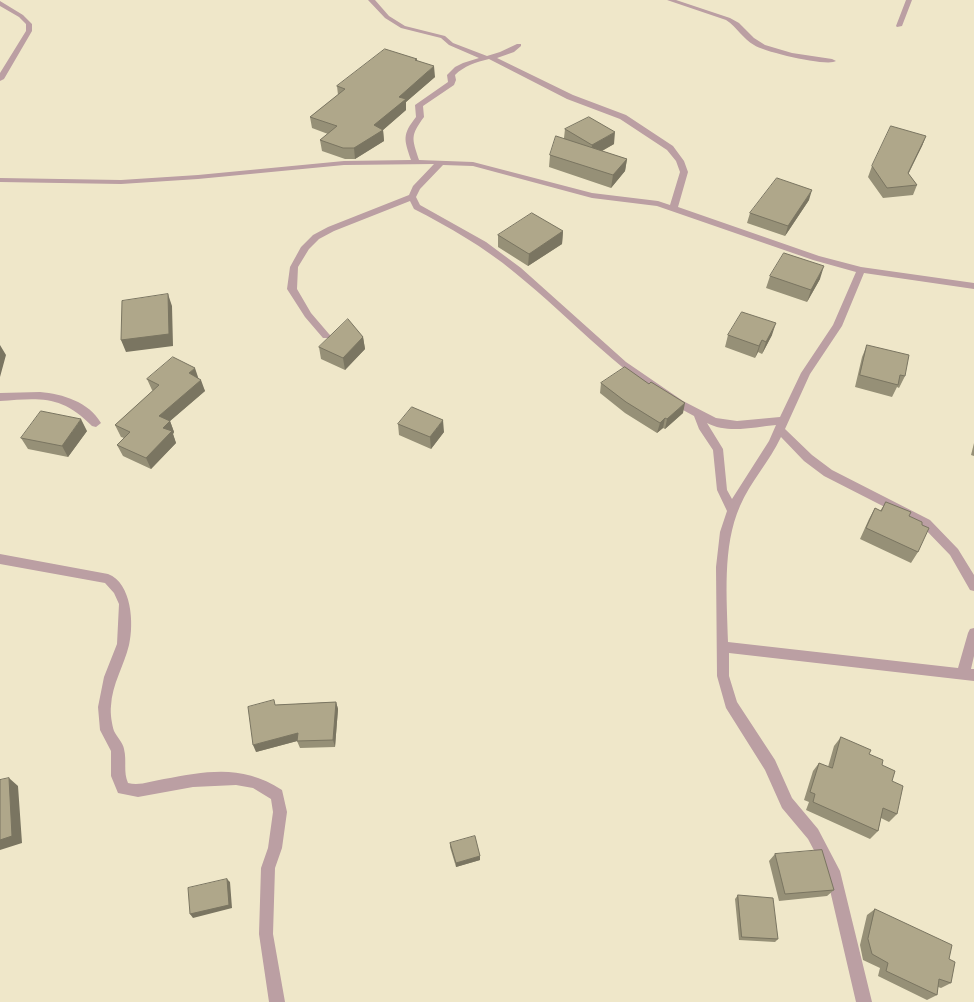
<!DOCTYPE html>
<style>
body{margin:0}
canvas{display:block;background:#efe7c9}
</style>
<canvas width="974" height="1002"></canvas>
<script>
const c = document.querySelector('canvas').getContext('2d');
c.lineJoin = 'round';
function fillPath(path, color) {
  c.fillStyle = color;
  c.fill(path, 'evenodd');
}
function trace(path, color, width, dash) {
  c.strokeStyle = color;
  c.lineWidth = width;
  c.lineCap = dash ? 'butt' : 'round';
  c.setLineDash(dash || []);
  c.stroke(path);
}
fillPath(new Path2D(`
 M368,0H375L389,16L405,26L445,36L453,43L487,56L500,52L517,44H521V46L514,52L497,58L573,95L626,115L673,146L684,161L688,172L678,207L819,256L861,267L974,283V289L864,273L842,326L810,374L785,429L812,455L832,470L930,520L958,549L974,575V591L970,590L950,555L922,526L824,476L804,461L781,437C770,461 750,482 740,506C722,547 727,598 728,642L958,668L968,633L970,629L974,628V656L971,669H974V681L729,653V676L737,702L775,760L792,798L818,829L840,871L872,1002H856L826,873L808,839L782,808L765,770L726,708L717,676L716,567L720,532L727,511L717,490L713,450L699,429L694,416C625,380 574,320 514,272C484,247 449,227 414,209L410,201L334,231L319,239L309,249L298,267L297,289L311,313L329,334L331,336L329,338H323L305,317L287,289L290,267L301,247L313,235L328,227L409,195L413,186L434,164L344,165L198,179L121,184L0,182V178L121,180L198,175L344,161L411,160C404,139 402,135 416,117L415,105L448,82L447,75L455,67L463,63L479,58L449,45L441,38L401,28L385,18ZM489,59L567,99L620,119L667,150L676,161L680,172L670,205L658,201L592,193L473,162L419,160C412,138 410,136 424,117L423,106L454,85L456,80L455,75C464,66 476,62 489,59ZM443,165L473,166L592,198L657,206L813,260L856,272L833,325L801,373L780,417L737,421L716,418L683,401L626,362L521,268L486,242L420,205L416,197L420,189ZM707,423C727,434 755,427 776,425L769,441L732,499L727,490L723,449Z
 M667,0H676L730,18L739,23L754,38L765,45L792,53L832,59L836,61C828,67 764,52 754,45C743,39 737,27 726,20Z
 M906,0H912L902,26L897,27L896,26Z
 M0,1L23,15L32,24V31L4,79L0,81V73L26,31V24L19,17L0,6Z
 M40,392C63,394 89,402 101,423L96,427L92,426C62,395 40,398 0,401V393Z
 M0,554L108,574C132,583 134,624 129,645C124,666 112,684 111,706C110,713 112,725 114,731C117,737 123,743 124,749C127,761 123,772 128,783C140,786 151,781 164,779C208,771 242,764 282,790L287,812L282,848L275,868L273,934L285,1002H269L259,934L261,868L268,848L273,812L271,799L253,788L236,785L193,787L138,797L118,793L111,776V751L100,730L98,707L104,677L117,644L119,604L114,593L105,583L0,564Z`), '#bb9fa3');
fillPath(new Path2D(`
 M417,59V61L435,77L406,102V110L383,130L384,141L355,159H345L322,151L320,140L328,134L312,128L310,117L338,95L337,86Z
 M565,129L614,144L602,151L627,159L625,171L611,188L549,167L550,155L564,138Z
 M926,136L922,146L908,173L917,185L913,195L883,198L868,177L872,166Z
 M809,200L785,236L747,223L750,213Z
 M563,231L562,244L528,266L498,247V235Z
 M770,276L820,279L807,302L766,288Z
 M728,335H772L762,354L758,352L755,358L725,347Z
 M363,337L365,349L345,370L321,359L319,347Z
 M867,345L905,376L899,388L897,387L892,397L855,387L862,357Z
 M198,378L205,391L170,421L174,432L173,434L176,443L151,469L123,456L117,445L124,438L121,437L115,425L153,391L152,390L147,379Z
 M601,383L683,413L665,429L663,428L657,433L625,413L600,393Z
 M398,424L444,432L431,449L399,435Z
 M87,431L68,457L28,449L21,438Z
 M974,443V456L971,455Z
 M886,502L922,525L918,552L911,563L860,539L869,519L875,508L880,511Z
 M336,702L338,709L335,747L300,748L297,741L256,752L276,705Z
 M841,737L869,754L882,765L892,781L897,814L889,822L881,818L878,831L870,839L806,810L809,802L804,800L813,771L819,763L828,767L834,746Z
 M450,843L480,856V860L456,867L450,847Z
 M775,854L834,890L827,896L779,901L769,861Z
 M738,895L778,939L775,942L739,940L735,899Z
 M875,909L949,959L951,983L941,988L938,987L937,995L927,1000L878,976L880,968L863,960L860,945L867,915Z`), '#969077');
fillPath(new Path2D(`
 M434,66L435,77L406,102V110L383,130L384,141L355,159L354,148L399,97Z
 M615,132L614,144L591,157L592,145Z
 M926,136L922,146L904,183L908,173Z
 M627,159L625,171L611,188L613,175Z
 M812,190L809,200L785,236L788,226Z
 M563,231L562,244L528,266L529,254Z
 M824,266L820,279L807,302L811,290Z
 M168,294L172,306L173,346L126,352L121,340Z
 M776,323L772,335L762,354L766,342Z
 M363,337L365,349L345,370L343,358Z
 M762,340L758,352L755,358L759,346Z
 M0,345L6,355L0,377Z
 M195,368L199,380L189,373Z
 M201,380L205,391L170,421L174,432L173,434L176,443L151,469L146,458L159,416Z
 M685,403L683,413L665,429L667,419Z
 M665,418L663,428L657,433L660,423Z
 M81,419L87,431L68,457L62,446Z
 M443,420L444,432L431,449L430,437Z
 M336,702L338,709L335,747L333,740Z
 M298,733L301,740L256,752L253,745Z
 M9,778L18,786L22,843L0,850V840Z
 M480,856V860L456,867V863Z
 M227,879L230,882L232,908L193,918L190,914Z`), '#7a7561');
const building = new Path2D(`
 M385,49L417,59L415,60L434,66L399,97L406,99L374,125L383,130L354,148H343L320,140L337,126L310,117L345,89L337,86Z
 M589,117L615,132L592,145L565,129Z
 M891,126L926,136L908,173L917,185L887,188L872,166Z
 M556,136L627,159L613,175L550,155Z
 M777,178L812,190L788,226L750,213Z
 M532,213L563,231L529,254L498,235Z
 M784,253L824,266L811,290L770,276Z
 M168,294L169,334L121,340L122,301Z
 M742,312L776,323L766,342L762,340L759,346L728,335Z
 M348,319L363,337L343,358L319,347Z
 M867,345L909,355L905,376L900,375L898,385L860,375Z
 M173,357L195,368L189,373L201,380L159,416L170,421L163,428L172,431L146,458L117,445L130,432L115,425L159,385L147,379Z
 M625,367L649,384L651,382L685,403L667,419L665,418L660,423L626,402L601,383Z
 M412,407L443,420L430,437L398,424Z
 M41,411L81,419L62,446L21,438Z
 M886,502L911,512L909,516L922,522V525L929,528L918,552L866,528L875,508L881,511Z
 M274,700L275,705L336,702L333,740L297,741L298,733L253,745L248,707Z
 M841,737L871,750L869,754L883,760L882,765L895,771L892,781L903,786L897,814L883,808L878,831L813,802L815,794L810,792L819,763L832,768Z
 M9,778L12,836L0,840V780Z
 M475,836L480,856L456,863L450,843Z
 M822,850L834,890L785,894L775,854Z
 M227,879L229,905L190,914L188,888Z
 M738,895L773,898L778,939L742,937Z
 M875,909L952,945L949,959L955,962L951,983L939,979L937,995L886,971L888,963L872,954L868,939Z`);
fillPath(building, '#afa78a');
trace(building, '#7a7561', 1);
</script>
